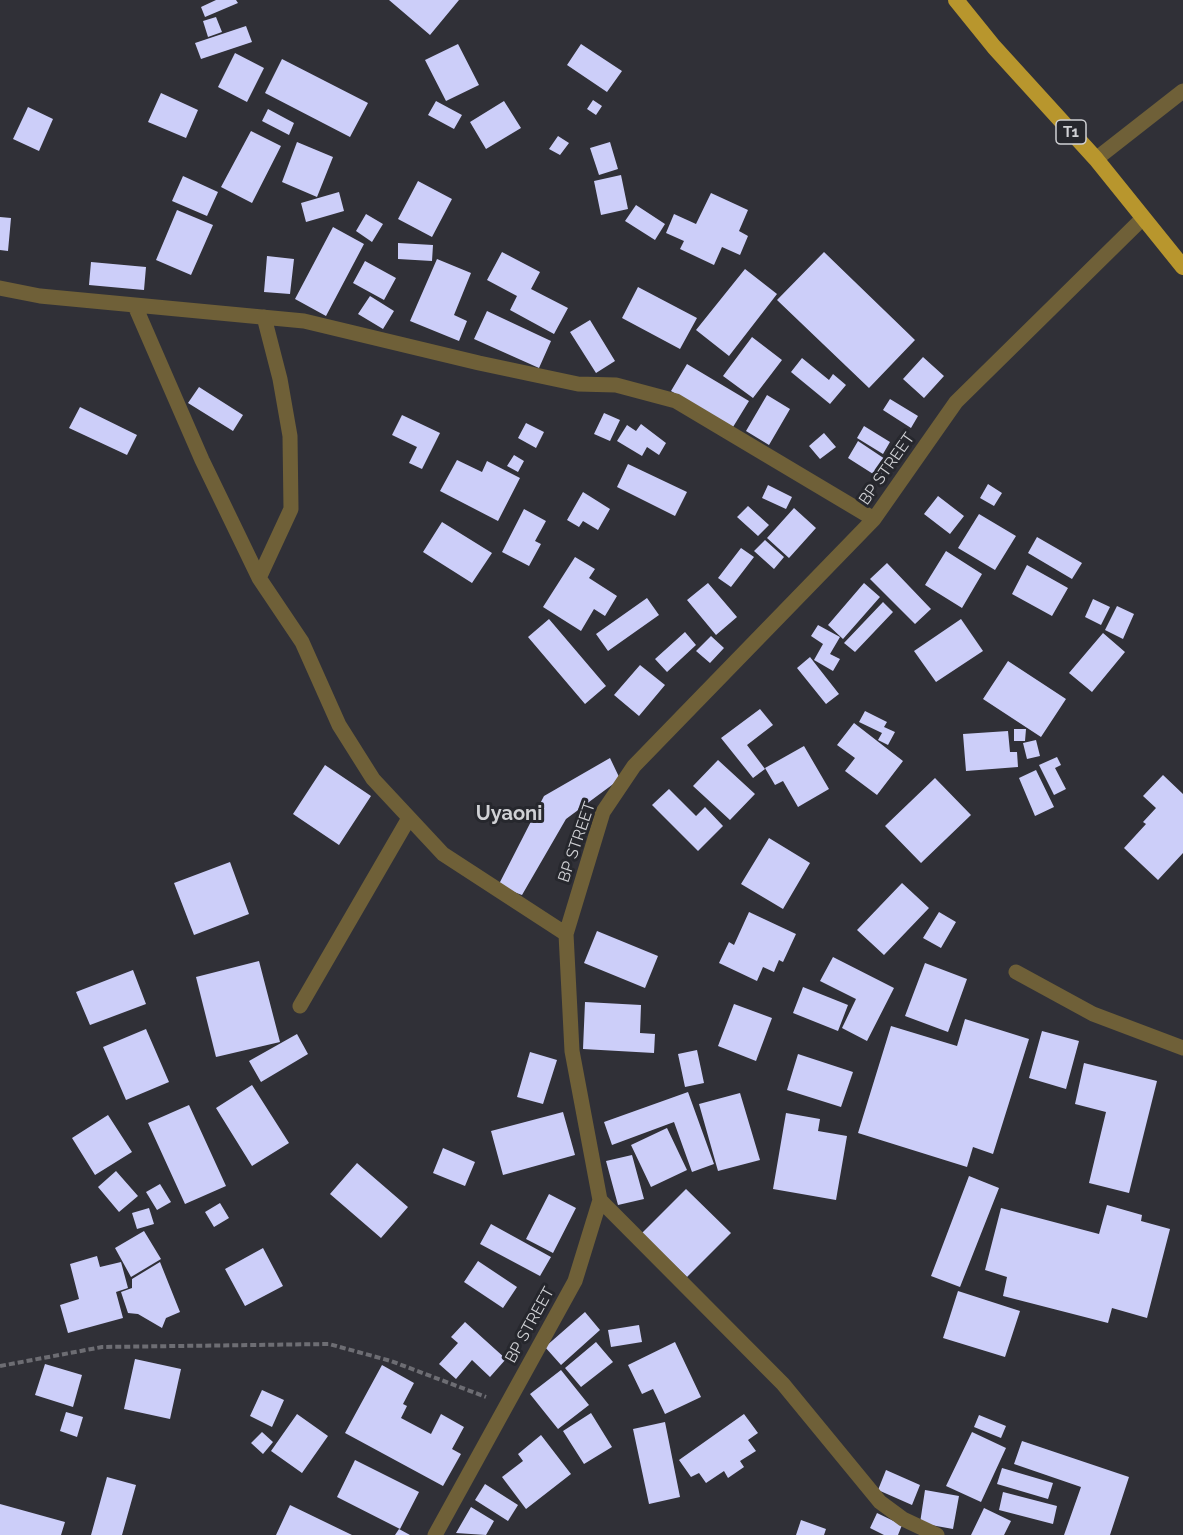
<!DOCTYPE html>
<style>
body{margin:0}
canvas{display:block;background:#303037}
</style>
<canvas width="1183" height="1535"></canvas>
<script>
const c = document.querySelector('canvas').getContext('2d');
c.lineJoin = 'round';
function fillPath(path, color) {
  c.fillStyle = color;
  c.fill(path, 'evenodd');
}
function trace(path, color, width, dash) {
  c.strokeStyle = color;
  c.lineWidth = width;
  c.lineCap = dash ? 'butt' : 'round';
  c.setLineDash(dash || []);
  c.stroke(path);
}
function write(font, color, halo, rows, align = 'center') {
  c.font = font + ' Raleway,sans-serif';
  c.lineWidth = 6;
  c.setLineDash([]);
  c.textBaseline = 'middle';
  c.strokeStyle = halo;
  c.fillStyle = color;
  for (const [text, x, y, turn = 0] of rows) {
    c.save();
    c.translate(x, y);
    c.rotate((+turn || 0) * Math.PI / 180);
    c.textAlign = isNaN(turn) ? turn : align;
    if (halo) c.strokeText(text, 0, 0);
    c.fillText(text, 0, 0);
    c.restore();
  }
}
fillPath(new Path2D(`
 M216,0H236L238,3L205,17L201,7Z
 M389,0H459L430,35Z
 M216,17L222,32L208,37L203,21Z
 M246,26L252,42L201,59L195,43Z
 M458,44L479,85L446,101L425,60Z
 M581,44L622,71L607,92L567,65Z
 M235,53L264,68L247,102L218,87Z
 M282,59L368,103L350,137L265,93Z
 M161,93L198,110L186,138L148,122Z
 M593,100L602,106L596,115L587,109Z
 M436,101L462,115L454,129L428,115Z
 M504,101L521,128L486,149L470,122Z
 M28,107L53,119L39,151L13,139Z
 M268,109L294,123L289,135L262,121Z
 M251,131L281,146L252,203L221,187Z
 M558,136L569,143L560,155L549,149Z
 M297,142L333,157L317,197L282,182Z
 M610,142L618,169L599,175L590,148Z
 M621,175L628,209L601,215L594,181Z
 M183,176L218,192L207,216L172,201Z
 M418,181L452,199L432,237L398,219Z
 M339,192L344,211L306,222L301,203Z
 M711,193L748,210L739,231L748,236L740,255L722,247L714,265L680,249L684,241L666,233L674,214L696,224Z
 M636,205L665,224L655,240L625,221Z
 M177,210L213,225L191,275L156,260Z
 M366,214L383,224L372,242L356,231Z
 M0,217L11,218L8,251L0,250Z
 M333,227L364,244L326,316L295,299Z
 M398,243L433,245L432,261L398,259Z
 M502,252L540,272L531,289L568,308L554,334L510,310L517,296L487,280Z
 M824,252L915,340L869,388L777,300Z
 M267,256L294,259L290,294L264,292Z
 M437,259L471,273L454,315L467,321L459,341L410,321Z
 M365,261L396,278L384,300L353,283Z
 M91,262L146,267L144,290L89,285Z
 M745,269L777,294L729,356L696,330Z
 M638,287L697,318L680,349L622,318Z
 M370,296L394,311L383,329L358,314Z
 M487,311L551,341L539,368L474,339Z
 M590,320L615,361L596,373L570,332Z
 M752,337L782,360L753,398L723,376Z
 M923,357L944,376L924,398L903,379Z
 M802,358L829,380L833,374L846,385L830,404L791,372Z
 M687,364L749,401L733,427L671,391Z
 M199,387L243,415L233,431L188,403Z
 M767,395L790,409L769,445L746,431Z
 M890,399L918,416L911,428L883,410Z
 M80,407L137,435L127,455L69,428Z
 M604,413L620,420L610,441L594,434Z
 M402,415L440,433L422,469L409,463L417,447L392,435Z
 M526,423L544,432L536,448L518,438Z
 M641,424L666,443L659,455L647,447L642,456L617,441L627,425L636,431Z
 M864,426L890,442L883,454L857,438Z
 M824,433L836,447L820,459L809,446Z
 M858,441L891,463L881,479L848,458Z
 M514,455L524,461L518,472L507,466Z
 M457,460L482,472L487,461L520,478L498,521L440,491Z
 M628,464L687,492L675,516L617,487Z
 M988,484L1002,493L994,506L980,498Z
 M768,485L792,497L786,509L762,498Z
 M583,492L610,509L598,530L583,521L579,527L567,520Z
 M938,496L964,516L950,534L924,514Z
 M748,506L769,525L758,536L737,517Z
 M794,508L816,528L789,558L767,538Z
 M524,509L546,521L535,541L541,544L529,566L502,552Z
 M979,514L1016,536L995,570L958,548Z
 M442,522L492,553L472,583L423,552Z
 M1037,537L1082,563L1072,579L1028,553Z
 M765,540L784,557L774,569L754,551Z
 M741,548L754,557L731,587L718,578Z
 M946,551L982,574L962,608L925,585Z
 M575,557L595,569L589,578L617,596L605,616L594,609L581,631L543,607Z
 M887,563L931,609L915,624L870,579Z
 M1027,565L1068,588L1052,616L1012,594Z
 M708,583L737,617L716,635L687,600Z
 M864,583L880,597L843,639L828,625Z
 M647,598L659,615L608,651L596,634Z
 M1093,599L1110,607L1101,625L1085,617Z
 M883,602L893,612L855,652L844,643Z
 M1117,606L1134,614L1123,639L1105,630Z
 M549,619L606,686L585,704L528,637Z
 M961,619L983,651L936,682L914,651Z
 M818,625L840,637L830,654L840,659L833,671L814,660L823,644L811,636Z
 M685,632L696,645L667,672L655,659Z
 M1103,633L1125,652L1092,692L1069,673Z
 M711,636L724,648L710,663L696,651Z
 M810,657L839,694L826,704L797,668Z
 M1008,661L1066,699L1041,737L983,699Z
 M640,665L665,685L639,716L614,695Z
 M760,709L773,725L747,745L765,769L753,778L721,738Z
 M865,711L887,722L884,727L895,732L888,745L878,740L882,733L859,722Z
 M854,723L903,761L877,795L845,771L855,758L837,745Z
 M1014,729H1026L1025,741H1014Z
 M1008,731L1010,752H1017L1018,767L966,771L963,734Z
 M1036,740L1040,756L1027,759L1023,743Z
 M804,746L829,789L798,807L783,781L775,785L765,768Z
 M1057,757L1061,765L1055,768L1066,789L1054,795L1039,765Z
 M610,758L620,779L566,819L522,895L498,886L544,796Z
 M718,760L755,794L730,820L693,786Z
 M325,765L371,796L339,845L293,814Z
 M1036,770L1054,807L1035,816L1019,778Z
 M1163,775L1183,794V853L1158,880L1124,848L1146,824L1143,822L1156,808L1143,796Z
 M935,778L971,815L921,863L885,826Z
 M669,789L696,816L705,807L723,826L698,851L652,805Z
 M769,838L810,863L783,909L741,884Z
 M230,862L249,914L194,935L174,883Z
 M902,883L929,908L884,955L857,930Z
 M749,912L796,934L783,962L779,960L774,972L763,967L757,981L719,963L729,942L734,945Z
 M939,912L956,922L941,948L923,938Z
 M597,931L658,956L645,988L584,963Z
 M833,957L894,988L867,1041L842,1028L856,999L820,981Z
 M259,961L280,1042L216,1057L196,977Z
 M925,963L967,979L948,1032L905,1016Z
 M133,970L146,1004L90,1025L76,992Z
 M803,987L848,1005L838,1031L793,1013Z
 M585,1002L641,1005L640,1033L655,1034L654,1053L583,1049Z
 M734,1004L772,1018L756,1061L718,1046Z
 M965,1019L1029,1039L993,1154L973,1147L967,1167L858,1133L891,1026L957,1046Z
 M146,1029L169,1082L126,1100L103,1047Z
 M1042,1031L1079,1041L1066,1089L1029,1078Z
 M297,1034L308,1054L261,1082L249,1061Z
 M697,1050L704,1083L685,1087L678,1054Z
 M530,1052L557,1060L543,1104L517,1097Z
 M798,1054L853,1072L841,1107L787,1090Z
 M1084,1063L1157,1081L1129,1193L1089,1183L1106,1112L1075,1104Z
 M252,1085L289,1143L252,1166L216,1108Z
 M688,1092L714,1164L692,1172L674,1122L612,1145L604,1122Z
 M740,1093L760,1160L718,1171L699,1104Z
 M189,1105L226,1186L185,1204L148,1123Z
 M563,1112L575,1155L503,1175L491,1131Z
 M786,1113L820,1119L818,1131L847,1136L836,1200L773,1189Z
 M108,1115L132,1152L95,1175L72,1138Z
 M667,1128L687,1170L651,1187L631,1145Z
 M443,1148L475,1162L465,1186L433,1173Z
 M632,1155L644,1199L618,1205L606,1161Z
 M357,1163L408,1207L381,1238L330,1194Z
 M116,1171L138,1196L119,1212L98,1187Z
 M969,1176L999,1188L960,1287L931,1276Z
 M160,1184L171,1202L157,1210L146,1192Z
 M686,1189L731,1233L687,1277L642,1233Z
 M549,1194L576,1208L553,1253L526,1239Z
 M220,1203L229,1218L214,1227L205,1212Z
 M1107,1205L1142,1215L1141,1221L1170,1229L1147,1318L1112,1308L1108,1323L1003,1296L1007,1277L985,1270L1001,1208L1099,1234Z
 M149,1208L154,1224L137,1229L132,1213Z
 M491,1224L551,1257L540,1276L480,1244Z
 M144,1231L161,1259L131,1277L115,1248Z
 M263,1248L283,1286L245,1306L225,1269Z
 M97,1256L100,1267L121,1262L128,1288L116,1292L123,1318L68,1333L60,1305L79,1299L70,1264Z
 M478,1261L517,1287L503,1308L464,1282Z
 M160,1262L180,1312L166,1318L162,1328L138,1314L128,1313L121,1292L132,1288V1279Z
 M958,1291L1020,1311L1005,1357L943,1338Z
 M585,1312L600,1330L561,1365L545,1347Z
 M465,1322L506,1359L490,1377L472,1360L456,1379L439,1364L458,1343L451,1337Z
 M639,1325L642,1342L611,1347L608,1330Z
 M596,1342L613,1362L581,1387L565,1368Z
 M675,1342L701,1397L665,1414L653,1389L642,1394L628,1365Z
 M135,1359L181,1369L170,1419L124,1409Z
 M45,1364L82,1375L73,1407L35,1395Z
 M382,1365L414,1383L403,1404L407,1406L401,1418L431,1434L441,1414L464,1427L452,1449L461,1454L443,1486L345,1433Z
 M561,1370L589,1405L558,1429L530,1394Z
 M262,1390L284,1400L272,1427L250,1416Z
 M66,1412L83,1417L77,1437L60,1431Z
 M591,1413L612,1447L584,1464L563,1431Z
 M297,1414L328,1436L302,1473L271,1451Z
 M744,1414L758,1433L748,1440L756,1451L740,1461L744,1467L728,1478L724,1471L706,1483L699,1473L691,1477L679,1460Z
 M979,1415L1006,1426L1001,1438L974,1427Z
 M665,1422L680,1497L649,1504L633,1429Z
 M262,1432L273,1442L263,1454L251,1443Z
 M972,1432L1006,1448L981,1502L946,1486Z
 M541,1435L571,1474L526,1509L502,1477L523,1461L518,1454Z
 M1022,1441L1129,1477L1110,1535H1064L1081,1487L1014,1464Z
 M355,1460L419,1492L400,1529L337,1497Z
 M1002,1468L1053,1483L1048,1499L997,1484Z
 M886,1470L920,1485L912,1505L878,1490Z
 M107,1477L136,1485L122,1535H91Z
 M485,1484L518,1505L508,1521L475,1500Z
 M925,1490L959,1496L953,1529L920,1523Z
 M1003,1492L1057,1506L1053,1524L999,1510Z
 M0,1504L65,1522L61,1535H0Z
 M290,1505L352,1535H276Z
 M471,1507L494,1521L486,1535L456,1533Z
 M984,1508L1011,1521L1004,1535H971Z
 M877,1513L902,1525L898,1535H884L870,1528Z
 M801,1520L826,1529L824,1535H796Z
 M399,1529L410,1535H395Z`), '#cccef9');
trace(new Path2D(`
 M0,1366L102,1347L329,1344L391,1361L486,1397`), '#6d6d73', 4, [6, 3]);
trace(new Path2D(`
 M0,288L40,296L304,321L479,363L578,384L616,385L676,401L874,519
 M135,306L202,460L259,578L302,642L339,725L373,779L443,854L566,934
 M259,578L291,509L290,436L280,379L264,317
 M1016,972L1093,1014L1183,1048
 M300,1006L409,818
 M600,1200L783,1384L880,1502L903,1519L937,1535
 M435,1535L575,1281L600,1200L572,1051L566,934L603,812L634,766L874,519L956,402L1143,218`), '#6f6038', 15);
trace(new Path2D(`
 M1096,159L1183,91`), '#6f6038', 15);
trace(new Path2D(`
 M956,0L994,47L1096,159L1183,267`), '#b8962d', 16);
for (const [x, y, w] of [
 [1071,132,30]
]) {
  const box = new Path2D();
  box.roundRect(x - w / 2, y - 12, w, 24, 4.5);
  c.fillStyle = '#26272d';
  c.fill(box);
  trace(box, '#d0d1d5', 1.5);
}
write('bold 15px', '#d0d1d5', null, [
 ["T1",1071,132]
]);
write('16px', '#d0d1d5', '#26272d', [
 ["BP STREET",887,469,-55],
 ["BP STREET",577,842,-71],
 ["BP STREET",530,1325,-61]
]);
write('bold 20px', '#d0d1d5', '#26272d', [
 ["Uyaoni",509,814]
]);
</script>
